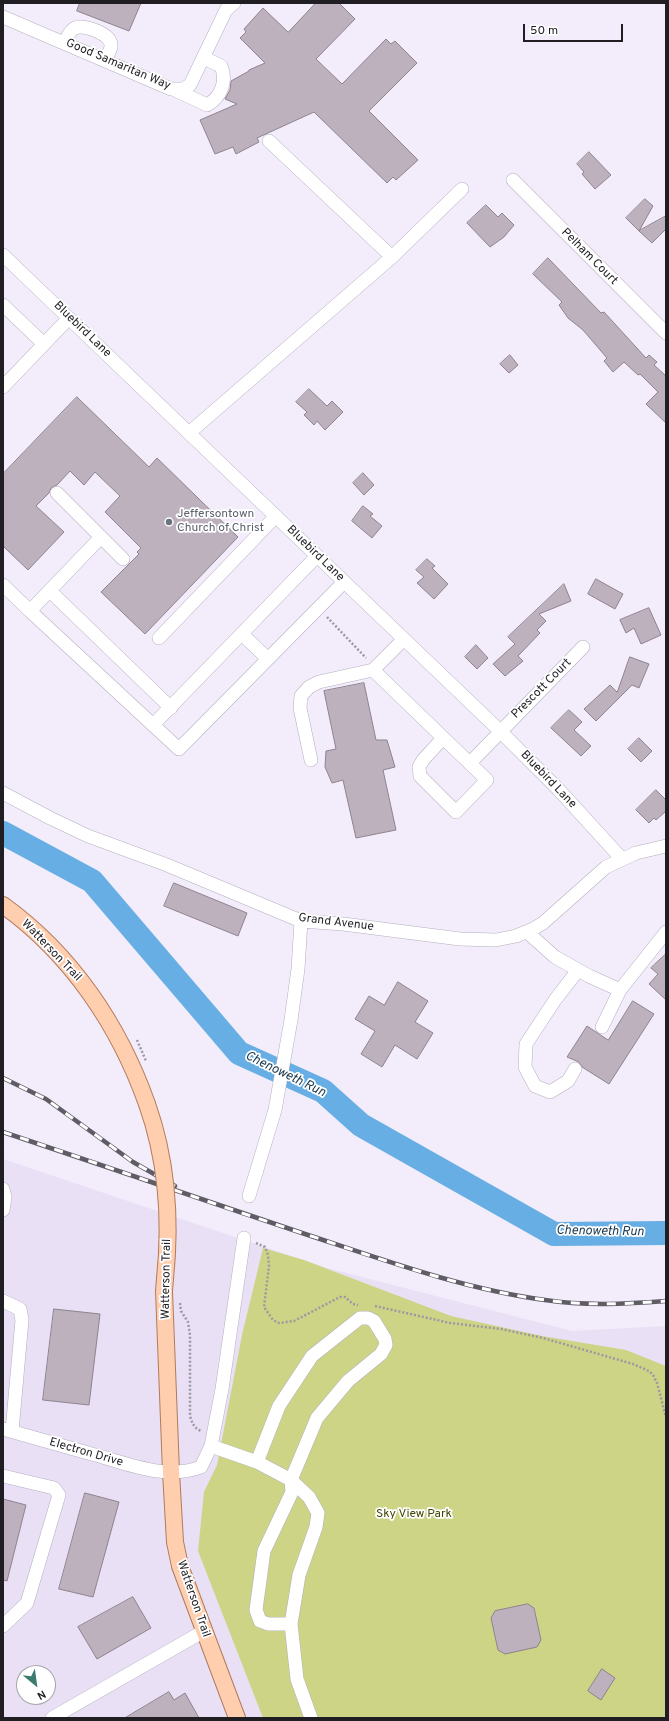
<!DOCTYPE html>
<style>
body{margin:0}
#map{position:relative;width:669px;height:1721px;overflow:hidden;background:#f2ecfb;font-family:Overpass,sans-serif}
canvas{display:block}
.frame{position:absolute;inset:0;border:4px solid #201e23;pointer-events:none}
.north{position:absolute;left:16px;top:1665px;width:40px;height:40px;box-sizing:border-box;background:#fff;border:1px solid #a6a5a7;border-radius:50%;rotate:151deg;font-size:11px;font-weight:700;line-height:16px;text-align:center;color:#201e23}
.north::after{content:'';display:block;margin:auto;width:14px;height:18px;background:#3a7d6f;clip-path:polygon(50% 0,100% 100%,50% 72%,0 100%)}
.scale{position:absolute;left:523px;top:24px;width:100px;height:18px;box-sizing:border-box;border:2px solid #201e23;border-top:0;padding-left:5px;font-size:12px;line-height:14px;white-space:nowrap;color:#201e23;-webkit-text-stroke:3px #fff;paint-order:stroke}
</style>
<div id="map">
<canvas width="669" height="1721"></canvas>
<div class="frame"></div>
<div class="north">N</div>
<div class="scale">50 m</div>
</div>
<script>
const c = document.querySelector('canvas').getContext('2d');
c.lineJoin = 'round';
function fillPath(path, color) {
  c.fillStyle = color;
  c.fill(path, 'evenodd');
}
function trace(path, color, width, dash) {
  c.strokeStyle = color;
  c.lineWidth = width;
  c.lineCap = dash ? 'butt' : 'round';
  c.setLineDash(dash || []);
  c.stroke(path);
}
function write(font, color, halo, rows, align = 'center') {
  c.font = font + ' Overpass,sans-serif';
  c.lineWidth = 3.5;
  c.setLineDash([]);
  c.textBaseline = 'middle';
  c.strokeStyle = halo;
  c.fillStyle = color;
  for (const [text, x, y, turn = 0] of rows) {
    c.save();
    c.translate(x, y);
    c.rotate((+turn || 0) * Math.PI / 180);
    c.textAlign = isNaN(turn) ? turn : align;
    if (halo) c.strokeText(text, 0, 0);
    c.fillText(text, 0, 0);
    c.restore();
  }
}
fillPath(new Path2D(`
 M3,1159L327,1268L572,1331L666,1326V1718H3ZM24,1673H48V1697H24Z`), '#e9e0f6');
fillPath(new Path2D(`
 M263,1248L304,1260L451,1316L542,1336L626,1350L666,1366V1718H263L198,1551L204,1492L217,1465L242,1335Z`), '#cdd485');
trace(new Path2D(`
 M3,833L92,881L239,1053L323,1091L361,1125L554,1234L666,1233`), '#67aee4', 24);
const building = new Path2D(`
 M80,3H141L129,31L77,11Z
 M316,3H339L355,19L316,59L342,84L386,39L391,44L395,41L417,63L369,111L418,160L396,180L393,177L387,183L314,112L257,138L259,142L236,154L233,147L215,154L200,120L237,104L225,99L230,90L231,81L249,71V70L265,63L240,38L246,32L244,29L263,8L288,32Z
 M589,152L611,175L595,189L582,174L584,172L577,164Z
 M645,199L653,206L639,231L626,218Z
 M486,205L498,217L502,213L514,225L504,237L490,247L467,223Z
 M666,216V229L652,243L639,231Z
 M548,258L601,313L604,312L646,358L649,355L657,362L654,365L666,376V423L646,404L658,392L640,374L638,375L624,362L613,372L604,361L607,358L583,330L568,318L559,305L562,302L533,274Z
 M510,355L518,365L509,373L500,364Z
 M309,389L327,406L332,401L343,412L325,430L317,421L314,425L304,415L307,412L296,402Z
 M77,397L149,467L157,458L238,537L145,634L101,592L139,554L137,552L141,548L105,512L120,496L95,472L84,485L70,471L57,485L51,488L49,493L36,506L64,532L28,570L3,546V474Z
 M363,473L374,485L364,495L353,483Z
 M363,506L373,514L370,516L382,526L372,538L352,521Z
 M427,559L435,566L432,568L448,584L434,599L417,583L424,577L416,570Z
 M596,579L623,594L615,609L588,594Z
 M564,584L571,601L539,614L546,621L537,630L540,633L518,656L523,661L505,676L493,664L515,644L508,637Z
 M649,608L661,635L641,644L634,628L626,633L620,620Z
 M476,645L488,658L477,669L465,657Z
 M630,657L649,664L639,688L632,685L596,721L584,709L610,685L617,692Z
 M364,683L376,740H387L395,767L383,770L396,830L356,838L343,780L332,783L325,767L326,751L336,749L324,691Z
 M569,710L582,722L574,730L591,746L581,756L551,728Z
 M639,738L652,751L641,762L628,749Z
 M656,790L666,800V811L656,820L654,818L649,823L636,810Z
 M174,883L247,913L238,936L164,906Z
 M666,954V1000L649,984L658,974L651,968Z
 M398,982L428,1001L415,1022L433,1033L417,1059L395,1045L382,1067L361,1054L375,1031L355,1019L369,996L384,1005Z
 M633,1001L654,1014L609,1084L582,1067L579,1062L567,1057L587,1026L608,1040Z
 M54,1309L100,1314L89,1405L43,1400Z
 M85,1493L119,1502L93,1597L59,1589Z
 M3,1499L26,1505L7,1581L3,1580Z
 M133,1597L151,1628L97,1659L78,1627Z
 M528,1604L534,1608L541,1640L537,1647L505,1654L498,1650L491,1618L495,1611Z
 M602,1669L615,1678L601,1700L588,1691Z
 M169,1692L174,1700L185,1693L199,1718H125Z`);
fillPath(building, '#bdb1bd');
trace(building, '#8e838f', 1);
const minor = new Path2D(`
 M3,17L171,89H183L190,85L226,10L234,3
 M64,43C67,38 70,30 75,28C84,24 112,34 111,46C111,50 107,56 105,60
 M175,90L207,105C222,97 227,80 221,66L204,58
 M269,141L392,257
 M513,180L666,333
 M3,255L500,731L559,790L622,859
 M3,305L44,344
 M3,387L69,318
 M189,433L392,257L462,189
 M57,493L123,559
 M101,537L30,611L153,725
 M317,556L153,725L179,749L344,582
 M3,585L30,611
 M50,591L171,708
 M242,634L268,659
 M159,638L276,516
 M373,670L487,780L456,812L420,776L419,767L423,760L443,738
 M311,760L300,708L301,696L309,687L319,682L373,670L404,639
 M470,763L583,647
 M3,793L50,818L88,836L167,865L301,921L343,924L460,939L496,940L516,936L533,929L543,923L606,867L636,853L666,846
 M527,932L555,957L589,976L620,990L602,1027
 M620,990L666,932
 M575,1069L568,1081L550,1092L535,1086L525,1067L526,1044L555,1000L578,970
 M3,1189L5,1197L3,1210
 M249,1196L275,1110L291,1020L298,969L301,921
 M3,1301L20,1309L22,1320L12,1431
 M3,1429C31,1437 60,1445 88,1453C124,1462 164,1481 201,1467L211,1446L222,1389L244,1238
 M211,1446L257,1462L291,1480L309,1497L318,1513L316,1527L299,1575L291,1624
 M257,1462L279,1406L312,1356L360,1318H368L374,1321L385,1339L386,1345L381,1354L348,1381L317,1418L291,1480L292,1492L264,1551L256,1610L260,1621L268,1624H291L297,1679L311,1718
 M3,1476L54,1488L59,1495L27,1603L3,1626
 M52,1718L204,1631`);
const major = new Path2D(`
 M3,905C71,954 119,1025 147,1104
 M165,1279L164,1291L171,1472L175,1542L180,1566L237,1718`);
trace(minor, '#b5afbe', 14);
trace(major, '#b07b5b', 18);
trace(new Path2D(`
 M327,617L366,658
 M137,1040L146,1061
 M256,1243L265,1247L268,1255L269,1266L264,1307L273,1320L279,1323L294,1321L340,1297H345L353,1304L358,1305
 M180,1303L181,1311L188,1322L190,1335V1416C192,1423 194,1428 201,1431
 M375,1306L450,1323L501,1329L543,1338L633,1364L649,1371L653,1375L657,1383L666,1417`), '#9d98a3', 2.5, [2, 2]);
trace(minor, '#fff', 13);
trace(major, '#feceaf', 16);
const rail = new Path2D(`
 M3,1078L46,1099L133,1162L175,1186
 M3,1132C103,1165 202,1200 302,1233C381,1259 462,1289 545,1300C585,1306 626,1304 666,1301`);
trace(rail, '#605c65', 4.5);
trace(rail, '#fff', 3, [9]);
const majorBridge = new Path2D(`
 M147,1104C167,1160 171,1221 165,1279`);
trace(majorBridge, '#b07b5b', 18, []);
trace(majorBridge, '#feceaf', 16);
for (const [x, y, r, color] of [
 [169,522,4,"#6b7280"]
]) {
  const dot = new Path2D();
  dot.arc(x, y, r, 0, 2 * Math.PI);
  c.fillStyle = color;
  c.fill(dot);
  trace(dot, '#fff', 1.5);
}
write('12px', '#201e23', '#fff', [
 ["Good Samaritan Way",118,65,23],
 ["Pelham Court",589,257,45],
 ["Bluebird Lane",82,330,44],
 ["Bluebird Lane",315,554,44],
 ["Prescott Court",542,689,-45],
 ["Bluebird Lane",548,780,46],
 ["Grand Avenue",336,923,7],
 ["Watterson Trail",51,951,46],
 ["Watterson Trail",167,1279,-89],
 ["Electron Drive",86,1453,16],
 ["Watterson Trail",193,1599,71]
]);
write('12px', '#5b616d', '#fff', [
 ["Jeffersontown",177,515],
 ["Church of Christ",177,529]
], 'left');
write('12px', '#424603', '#fff', [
 ["Sky View Park",414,1515]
]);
write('italic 13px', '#18374d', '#fff', [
 ["Chenoweth Run",285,1075,26],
 ["Chenoweth Run",600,1232,1]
]);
</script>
